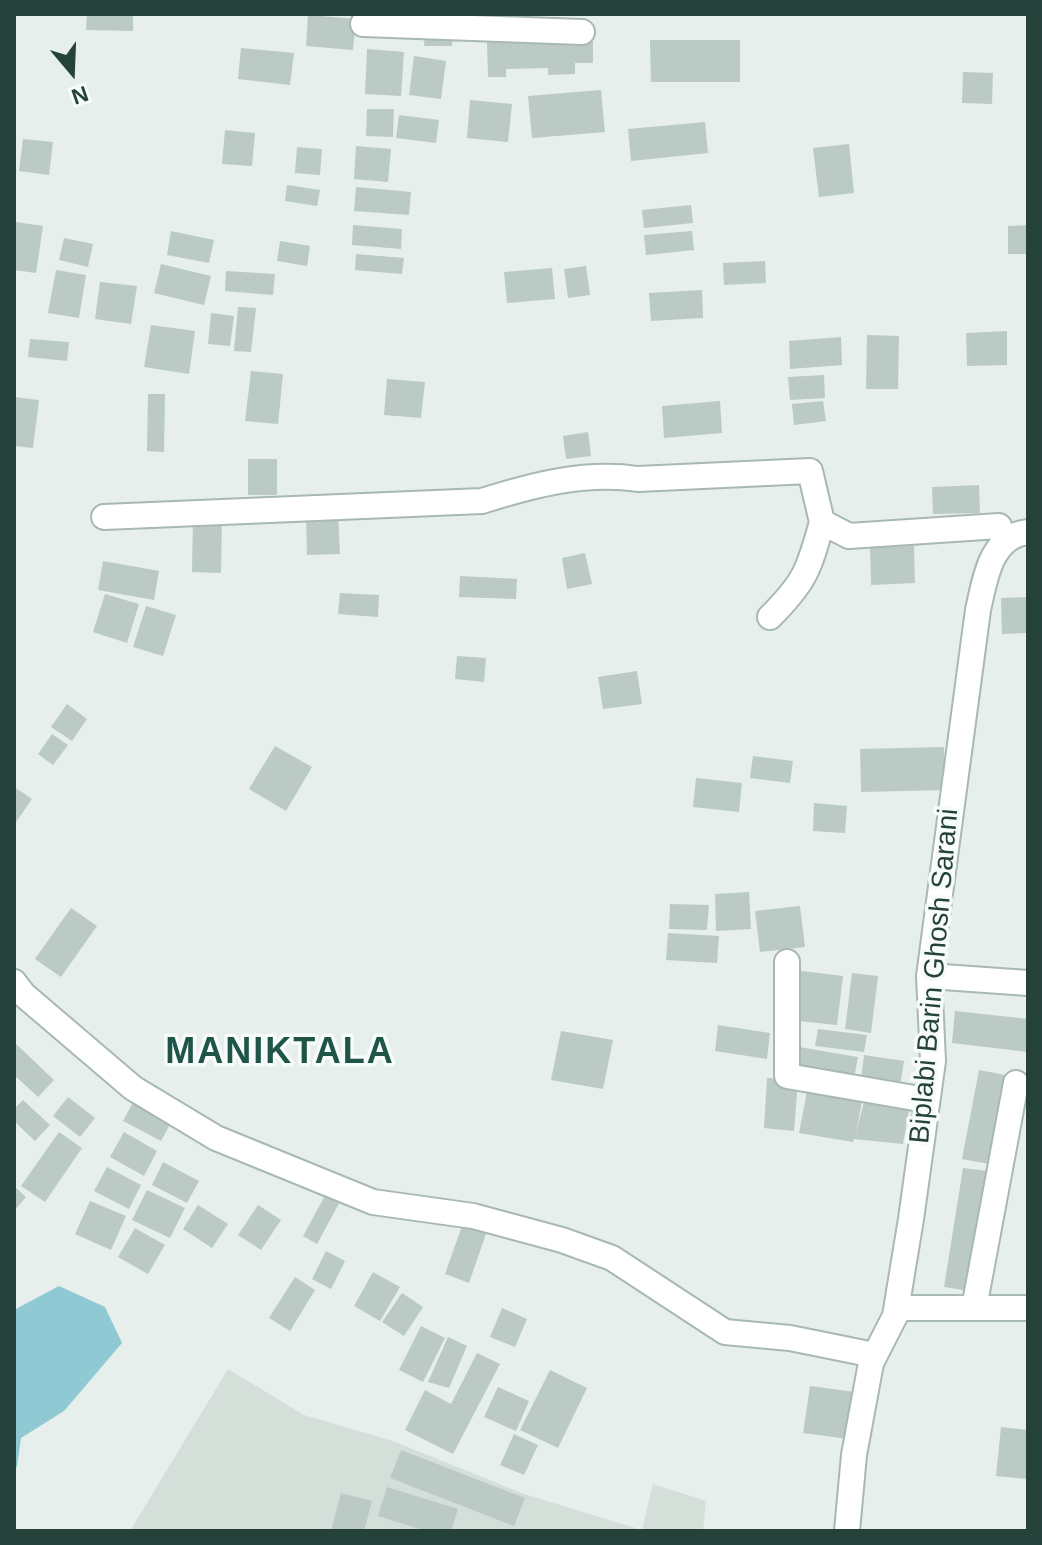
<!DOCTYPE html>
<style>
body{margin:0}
#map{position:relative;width:1042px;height:1545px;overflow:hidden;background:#e6efeb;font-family:Helvetica,sans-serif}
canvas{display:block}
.frame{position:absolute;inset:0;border:16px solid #24423a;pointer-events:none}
.north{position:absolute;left:32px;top:32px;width:80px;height:80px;-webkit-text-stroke:6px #f7fbf9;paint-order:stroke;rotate:161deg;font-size:22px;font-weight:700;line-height:32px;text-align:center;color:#24423a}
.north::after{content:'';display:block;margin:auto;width:28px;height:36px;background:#24423a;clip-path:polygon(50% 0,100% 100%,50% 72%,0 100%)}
</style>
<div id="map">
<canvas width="1042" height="1545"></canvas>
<div class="frame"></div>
<div class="north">N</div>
</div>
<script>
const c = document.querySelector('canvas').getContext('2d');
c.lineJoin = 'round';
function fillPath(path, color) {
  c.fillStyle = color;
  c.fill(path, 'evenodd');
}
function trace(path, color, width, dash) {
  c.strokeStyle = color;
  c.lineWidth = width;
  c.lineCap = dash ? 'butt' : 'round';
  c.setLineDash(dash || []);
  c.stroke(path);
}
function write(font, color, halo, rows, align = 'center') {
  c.font = font + ' Helvetica,sans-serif';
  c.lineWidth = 7;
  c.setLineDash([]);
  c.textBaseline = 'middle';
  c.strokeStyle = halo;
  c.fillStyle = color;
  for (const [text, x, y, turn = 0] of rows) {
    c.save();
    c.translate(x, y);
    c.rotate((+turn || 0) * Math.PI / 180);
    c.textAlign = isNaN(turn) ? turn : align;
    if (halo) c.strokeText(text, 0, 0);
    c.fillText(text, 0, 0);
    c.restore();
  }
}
fillPath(new Path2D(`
 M228,1369L304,1415L393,1441L524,1494L642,1530L653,1484L706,1501L703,1531H130Z`), '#d4dfda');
fillPath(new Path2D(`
 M59,1286L105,1307L122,1343L64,1411L21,1438L17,1467L14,1468V1310Z`), '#8ec9d4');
fillPath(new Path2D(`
 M87,14H133V31L86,30Z
 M308,15L356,19L353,50L306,46Z
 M425,31H453L452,46H424Z
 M593,40V63H575V74L548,75V68L506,69V77H488L487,42Z
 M650,40H740V82H651Z
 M241,48L294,53L290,85L238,79Z
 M367,49L404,52L401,96L365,94Z
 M414,56L446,61L441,99L409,95Z
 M963,72L993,73L992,104L962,103Z
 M601,90L605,132L532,138L528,96Z
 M470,100L512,104L508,142L467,138Z
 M367,109H394L393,137L366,136Z
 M399,115L439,120L436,143L396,138Z
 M705,122L708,153L631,161L628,129Z
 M225,130L255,133L252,166L222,164Z
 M23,139L53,142L49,175L19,171Z
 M849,144L854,193L819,197L813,148Z
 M356,146L391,149L388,182L354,179Z
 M297,147L322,149L320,175L295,173Z
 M287,185L320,190L317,206L285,201Z
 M356,187L411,192L409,215L354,211Z
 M691,205L693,223L644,228L642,210Z
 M16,222L43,226L36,273L14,270Z
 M353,225L402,229L401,249L352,245Z
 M1028,225V254H1008V226Z
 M171,231L214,240L209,263L167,255Z
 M692,231L694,250L646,255L644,235Z
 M64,238L93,244L88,267L59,260Z
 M280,241L310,246L307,266L277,261Z
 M356,254L404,258L402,274L355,270Z
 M765,261L766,283L724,285L723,263Z
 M161,264L211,276L204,305L154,293Z
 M586,266L590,295L568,298L564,269Z
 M552,268L555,299L507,303L504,272Z
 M56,270L86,275L79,318L48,313Z
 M226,271L275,274L273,295L225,291Z
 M100,282L137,286L131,324L95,319Z
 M702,290L703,318L651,321L649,293Z
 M238,307L256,308L251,352L234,351Z
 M211,313L234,316L230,346L208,344Z
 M151,325L195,331L189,374L144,367Z
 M1007,331V365L967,366L966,333Z
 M867,335L899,336L898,389H866Z
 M841,337L842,365L790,369L789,341Z
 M30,339L69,342L67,361L28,357Z
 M251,371L283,374L278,424L245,421Z
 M824,375L825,398L790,400L788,377Z
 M387,379L425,382L421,418L384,415Z
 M148,394H165L164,452L147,451Z
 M14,397L39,400L33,448L14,446Z
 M720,401L722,433L664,438L662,406Z
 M823,401L826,421L794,425L792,404Z
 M588,432L591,456L566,459L563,436Z
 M248,459H277V495H248Z
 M979,485L980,513L933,514L932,487Z
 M338,514L340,554L307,555L306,515Z
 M193,517L222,518L221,573L192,572Z
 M914,546L915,583L871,585L870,547Z
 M585,553L592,584L567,589L562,558Z
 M103,561L159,571L154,600L98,590Z
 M460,576L517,579L516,599L459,597Z
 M340,593L379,595L378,617L338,614Z
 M105,594L139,604L127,643L93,632Z
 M1028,597V633L1002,634L1001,598Z
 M146,606L176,615L163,656L133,647Z
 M457,656L486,658L484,682L455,679Z
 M637,671L642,704L603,709L598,677Z
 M67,704L87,719L72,741L51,727Z
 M52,734L68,745L53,765L38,754Z
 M275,746L312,767L286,811L249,789Z
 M944,747L945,790L861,792L860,749Z
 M753,756L793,761L790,783L750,778Z
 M696,778L742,783L739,812L693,807Z
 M14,787L32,799L14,825Z
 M814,803L847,806L845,833L813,831Z
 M749,892L751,929L716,931L715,894Z
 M670,904L709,905L707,930L669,929Z
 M800,906L805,947L760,952L755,911Z
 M71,908L97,926L61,977L35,959Z
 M668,933L719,936L717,963L666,960Z
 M794,970L843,976L837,1025L789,1020Z
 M852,973L878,976L871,1033L845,1029Z
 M955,1011L1028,1019V1052L952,1043Z
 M718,1025L770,1033L767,1059L715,1051Z
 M818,1029L867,1035L864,1052L815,1046Z
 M561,1031L613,1040L603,1089L551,1080Z
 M14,1042L54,1080L38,1097L14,1075Z
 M799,1047L858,1057L853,1084L794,1075Z
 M864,1055L904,1061L899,1092L860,1087Z
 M979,1070L1005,1075L989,1164L962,1159Z
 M767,1078L798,1080L794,1131L764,1128Z
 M808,1086L863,1096L856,1133L865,1098L910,1104L903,1144L854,1139L853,1142L799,1133Z
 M137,1095L175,1115L161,1141L123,1121Z
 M68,1097L95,1118L80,1137L53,1116Z
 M23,1100L50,1125L35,1141L14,1121V1109Z
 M59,1132L82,1148L45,1202L21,1186Z
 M124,1132L157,1151L144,1176L110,1157Z
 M163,1162L199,1181L187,1203L152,1185Z
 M107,1167L141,1185L129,1209L94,1191Z
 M963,1168L988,1171L969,1291L944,1287Z
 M14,1186L26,1197L14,1211Z
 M147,1190L185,1208L170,1238L132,1220Z
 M327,1192L341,1200L317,1244L303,1236Z
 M90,1201L126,1216L111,1250L75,1234Z
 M198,1205L228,1224L212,1248L183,1229Z
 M258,1205L281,1220L261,1250L238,1235Z
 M462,1226L486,1234L469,1283L445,1274Z
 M135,1228L165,1245L148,1274L118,1257Z
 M326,1251L345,1261L331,1289L312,1279Z
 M373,1272L400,1287L380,1321L354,1306Z
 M295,1277L315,1290L290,1331L269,1318Z
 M402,1293L423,1307L404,1336L382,1322Z
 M502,1308L527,1319L515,1347L490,1337Z
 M421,1326L445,1338L423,1382L399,1370Z
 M448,1337L467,1346L449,1388L428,1382Z
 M477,1353L500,1364L453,1454L405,1430L425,1390L451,1404Z
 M550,1370L587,1388L558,1448L520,1430Z
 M810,1386L855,1392L848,1439L803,1433Z
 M498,1387L529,1401L516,1431L484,1417Z
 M1001,1427L1028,1430V1479L996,1476Z
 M514,1434L538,1445L524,1475L500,1465Z
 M401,1450L525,1498L514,1526L390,1478Z
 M387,1487L458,1509L451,1531H426L378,1516Z
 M341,1493L372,1501L364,1531H331Z`), '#bbcac4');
const street = new Path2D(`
 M363,24L582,32
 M104,517L482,501C533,485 585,471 638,479L810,471L822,522L849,536L999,526
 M770,617C805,582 809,570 822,522
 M787,962V1076L926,1100
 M929,976L1028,983
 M14,982L24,995L133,1088L216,1138L373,1202L473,1216L562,1240L612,1258L725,1332L790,1338L874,1355
 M897,1308H1028
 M974,1308L1016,1083
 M847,1531L854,1455L871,1363L895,1316L911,1219L933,1061L929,976L978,610C985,580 990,536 1028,532`);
trace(street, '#a8b8b2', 28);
trace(street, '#fff', 24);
write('28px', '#24423a', '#f7fbf9', [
 ["Biplabi Barin Ghosh Sarani",935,976,-85]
]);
c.letterSpacing = '2px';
write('bold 36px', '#1f5548', '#f7fbf9', [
 ["MANIKTALA",280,1053]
]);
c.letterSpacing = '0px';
</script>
